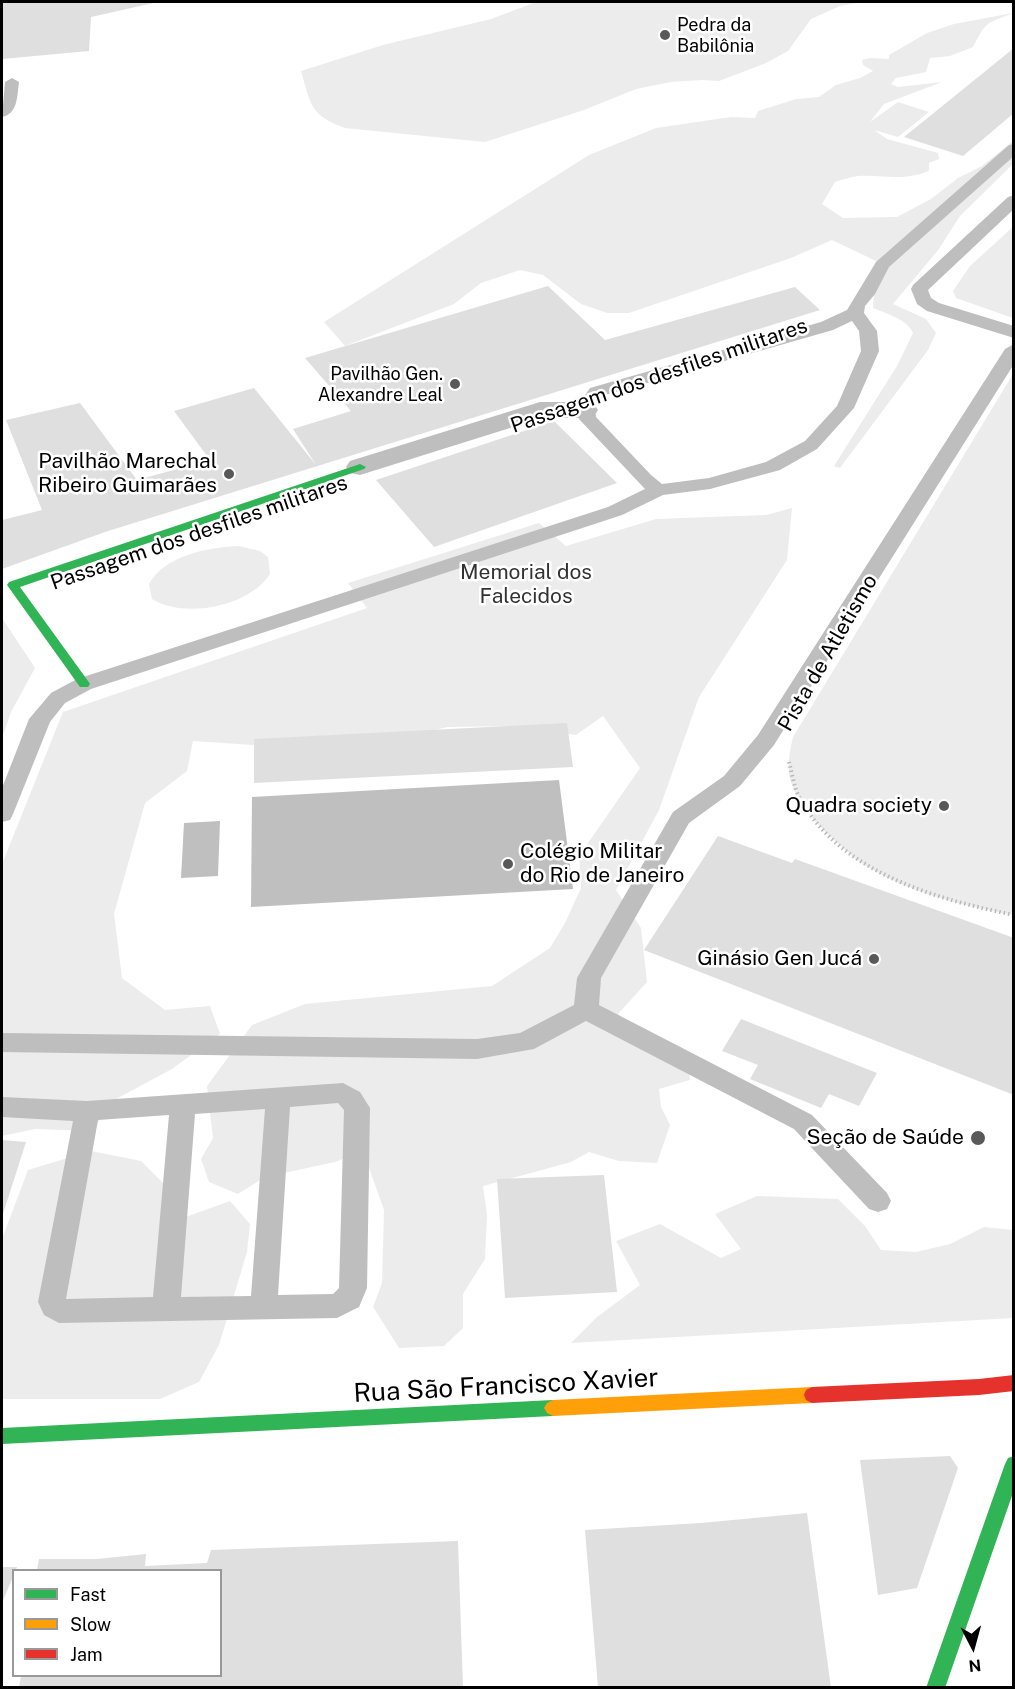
<!DOCTYPE html>
<meta charset="utf-8">
<style>
body{margin:0}
#map{position:relative;width:1015px;height:1689px;overflow:hidden;background:#fff;font-family:"Public Sans",sans-serif}
canvas{display:block}
.frame{position:absolute;inset:0;border:3px solid #000;pointer-events:none}
.legend{position:absolute;left:12px;top:1569px;width:210px;height:108px;box-sizing:border-box;background:#fff;border:2px solid #999;margin:0;padding:8px 10px;list-style:none;font-size:18px;color:#000}
.legend li{display:flex;align-items:center;gap:12px;height:30px}
.legend b{width:30px;border:2px solid #999}
.north{position:absolute;left:943px;top:1617px;width:60px;height:60px;-webkit-text-stroke:4px #fff;paint-order:stroke;rotate:174deg;font-size:16px;font-weight:700;line-height:24px;text-align:center;color:#000}
.north::after{content:'';display:block;margin:auto;width:21px;height:27px;background:#000;clip-path:polygon(50% 0,100% 100%,50% 72%,0 100%)}
</style>
<div id="map">
<canvas width="1015" height="1689"></canvas>
<div class="frame"></div>
<ul class="legend">
<li><b style="height:8px;background:#30b455"></b>Fast</li>
<li><b style="height:8px;background:#ff9f0a"></b>Slow</li>
<li><b style="height:8px;background:#e5322d"></b>Jam</li>
</ul>
<div class="north">N</div>
</div>
<script>
const c = document.querySelector('canvas').getContext('2d');
c.lineJoin = 'round';
function fillPath(path, color) {
  c.fillStyle = color;
  c.fill(path, 'evenodd');
}
function trace(path, color, width, dash) {
  c.strokeStyle = color;
  c.lineWidth = width;
  c.lineCap = dash ? 'butt' : 'round';
  c.setLineDash(dash || []);
  c.stroke(path);
}
function write(font, color, halo, rows, align = 'center') {
  c.font = font + ' "Public Sans",sans-serif';
  c.lineWidth = 5;
  c.setLineDash([]);
  c.textBaseline = 'middle';
  c.strokeStyle = halo;
  c.fillStyle = color;
  for (const [text, x, y, turn = 0] of rows) {
    c.save();
    c.translate(x, y);
    c.rotate((+turn || 0) * Math.PI / 180);
    c.textAlign = isNaN(turn) ? turn : align;
    if (halo) c.strokeText(text, 0, 0);
    c.fillText(text, 0, 0);
    c.restore();
  }
}
fillPath(new Path2D(`
 M536,2H862L840,6L811,19L788,51L766,63L719,81L702,80L671,82L636,89L584,110L485,142L345,128C309,115 311,104 301,71L383,45L491,19Z
 M1013,13C986,24 987,20 973,47L950,56L930,58L926,72L896,78L891,84L898,87L942,82L884,104L870,122L898,102L929,112L898,137L874,130L887,139L938,153L939,159L929,163V171C901,182 884,174 858,176C850,177 842,180 835,182L822,204L843,218L897,217L931,199L958,178L982,166L1013,141V164L960,216L939,249L893,304L926,319L936,333L928,350L840,468L834,466L897,366L913,333C907,319 887,314 873,308L876,261L832,240L791,258L629,313H607L581,304L543,275L520,270L481,283L454,304L345,346L324,322L589,155L656,128L731,117L755,118L758,111L796,99L819,97L836,85L860,78L873,71L863,65L862,60L870,58L889,59V55L927,33L954,24Z
 M1013,227V318L956,298L953,291L970,266Z
 M1013,374V915C963,906 896,889 855,858C847,852 839,844 831,837C815,822 798,804 791,782C786,767 790,751 793,737Z
 M792,508L787,560L699,697L659,810L616,890L641,928L647,982L618,1014L643,1037L687,1057L690,1080L659,1089L661,1107L670,1125L657,1163L619,1161L589,1152L571,1162L483,1186L487,1215L485,1259L463,1294V1328L444,1346L399,1348L373,1307L382,1283L384,1210L363,1151L335,1162L265,1177L238,1194L209,1182L201,1159L213,1138L207,1086L252,1025L305,1004L492,986L550,948L565,923L581,888L579,856L640,768L603,716L576,735L512,726L447,727L397,740L361,734L253,745L193,741L187,771L145,803L114,914L122,978L165,1010L210,1006L220,1034L172,1069L116,1099L91,1131L35,1129L2,1136V864L63,712L367,608L348,583L539,523L566,546L656,519L766,515Z
 M239,546L260,551L268,557L270,574C249,607 184,619 152,599L149,584C165,555 210,547 239,546Z
 M2,618L35,668L11,712L2,738Z
 M91,1151L141,1161L163,1183L180,1219L230,1201L250,1224L247,1252L219,1345L199,1382L160,1399H2V1239L28,1170Z
 M757,1196L838,1199L865,1226L881,1250L916,1252L950,1244L984,1227L1013,1230V1318L571,1343L597,1317L640,1285L616,1241L660,1224L721,1258L741,1249L715,1214Z`), '#ececec');
fillPath(new Path2D(`
 M559,780L573,889L251,907L252,797Z
 M220,821L218,876L181,878L184,823Z`), '#bfbfbf');
fillPath(new Path2D(`
 M2,2H158L91,17L89,51L2,59Z
 M1014,48V113L963,156L904,137Z
 M548,286L605,340L795,287L820,310L105,532L2,569V520L42,510L6,420L80,403L137,480L210,460L174,411L254,388L316,465L293,429L351,411L305,358Z
 M554,421L617,483L434,547L376,480Z
 M567,723L573,767L254,783V739Z
 M718,836L792,863L795,859L1014,938V1095L644,950Z
 M741,1019L877,1073L859,1106L829,1094L821,1108L750,1079L758,1065L722,1051Z
 M2,1140L26,1142L2,1217Z
 M604,1175L617,1292L505,1298L497,1179Z
 M950,1456L958,1468L917,1588L878,1595L860,1460Z
 M807,1513L831,1688H598L585,1530L701,1523Z
 M458,1541L463,1688H19L21,1676H220V1570H37L39,1559H97L146,1554L145,1566L207,1563L211,1550Z
 M2,1567H17L2,1603Z`), '#dfdfdf');
trace(new Path2D(`
 M789,762C792,773 794,787 799,797C840,873 936,899 1014,915`), '#b9b9b9', 4, [1.5, 3]);
fillPath(new Path2D(`
 M12,78L19,82C17,96 18,114 2,117L5,82Z
 M1014,144V156L889,267L875,294L865,306L864,313L877,331L879,351L854,408L817,449L780,470L710,489L663,495L622,515L91,689L65,703L50,722L13,814L10,820L2,822V788L29,719L51,693L77,679L608,507L645,489L579,419L578,405L590,388L821,322L847,310L876,262L1009,145ZM852,321L859,331L861,351L837,406L805,441L766,462L709,478L662,484L651,475L596,417L595,408L602,396L833,330Z
 M1014,195V209L928,290L931,298L939,303L1014,326V338L927,311L917,304L911,289L913,285L1008,197Z
 M1014,344V364L774,745L740,786L689,823L601,978L599,1005L812,1115L887,1193L891,1201L887,1209L878,1212L869,1209L794,1129L586,1021L534,1049L477,1059L2,1052V1033L477,1039L520,1033L574,1005L577,978L673,812L724,776L758,735L1005,349Z
 M343,1083L360,1092L370,1108L367,1288L359,1307L337,1318L59,1323L44,1315L38,1302L73,1121L2,1117V1097L87,1101ZM338,1103L344,1110L339,1288L333,1294L278,1295L290,1107ZM265,1109L251,1296L181,1297L195,1114ZM169,1115L153,1297L66,1299L98,1120Z`), '#bebebe');
fillPath(new Path2D(`
 M540,402H585L594,404L598,410L594,416L585,418H542L360,475L350,473L346,467L350,461Z`), '#bebebe');
fillPath(new Path2D(`
 M360,464L366,467L364,469L20,587L88,681L90,684L88,687H80L7,585L9,582Z
 M553,1400L559,1403L562,1408L559,1413L553,1416L2,1444V1428Z
 M1014,1456V1490L945,1688H926L1005,1464L1008,1458Z`), '#30b455');
fillPath(new Path2D(`
 M812,1387L818,1390L820,1395L818,1400L812,1403L553,1416L547,1413L544,1408L547,1403L553,1400Z`), '#ff9f0a');
fillPath(new Path2D(`
 M1014,1375V1391L979,1395L812,1403L806,1400L804,1395L806,1390L812,1387L979,1379Z`), '#e5322d');
for (const [x, y, r, color] of [
 [665,35,6,"#595959"],
 [455,384,6,"#595959"],
 [229,474,6,"#595959"],
 [944,806,6,"#595959"],
 [508,864,6,"#595959"],
 [874,959,6,"#595959"],
 [978,1138,8,"#595959"]
]) {
  const dot = new Path2D();
  dot.arc(x, y, r, 0, 2 * Math.PI);
  c.fillStyle = color;
  c.fill(dot);
  trace(dot, '#fff', 2);
}
write('18px', '#000', '#fff', [
 ["Pedra da",677,25],
 ["Babilônia",677,46],
 ["Pavilhão Gen.",443,374,"right"],
 ["Alexandre Leal",443,395,"right"]
], 'left');
write('21px', '#000', '#fff', [
 ["Passagem dos desfiles militares",659,376,-19],
 ["Passagem dos desfiles militares",199,533,-19],
 ["Pista de Atletismo",828,653,-60]
]);
write('21px', '#000', '#fff', [
 ["Pavilhão Marechal",217,462],
 ["Ribeiro Guimarães",217,486],
 ["Quadra society",932,806],
 ["Colégio Militar",520,852,"left"],
 ["do Rio de Janeiro",520,876,"left"],
 ["Ginásio Gen Jucá",862,959],
 ["Seção de Saúde",964,1138]
], 'right');
write('21px', '#333', '#fff', [
 ["Memorial dos",526,573],
 ["Falecidos",526,597]
]);
write('26px', '#000', '#fff', [
 ["Rua São Francisco Xavier",506,1386,-3]
]);
</script>
